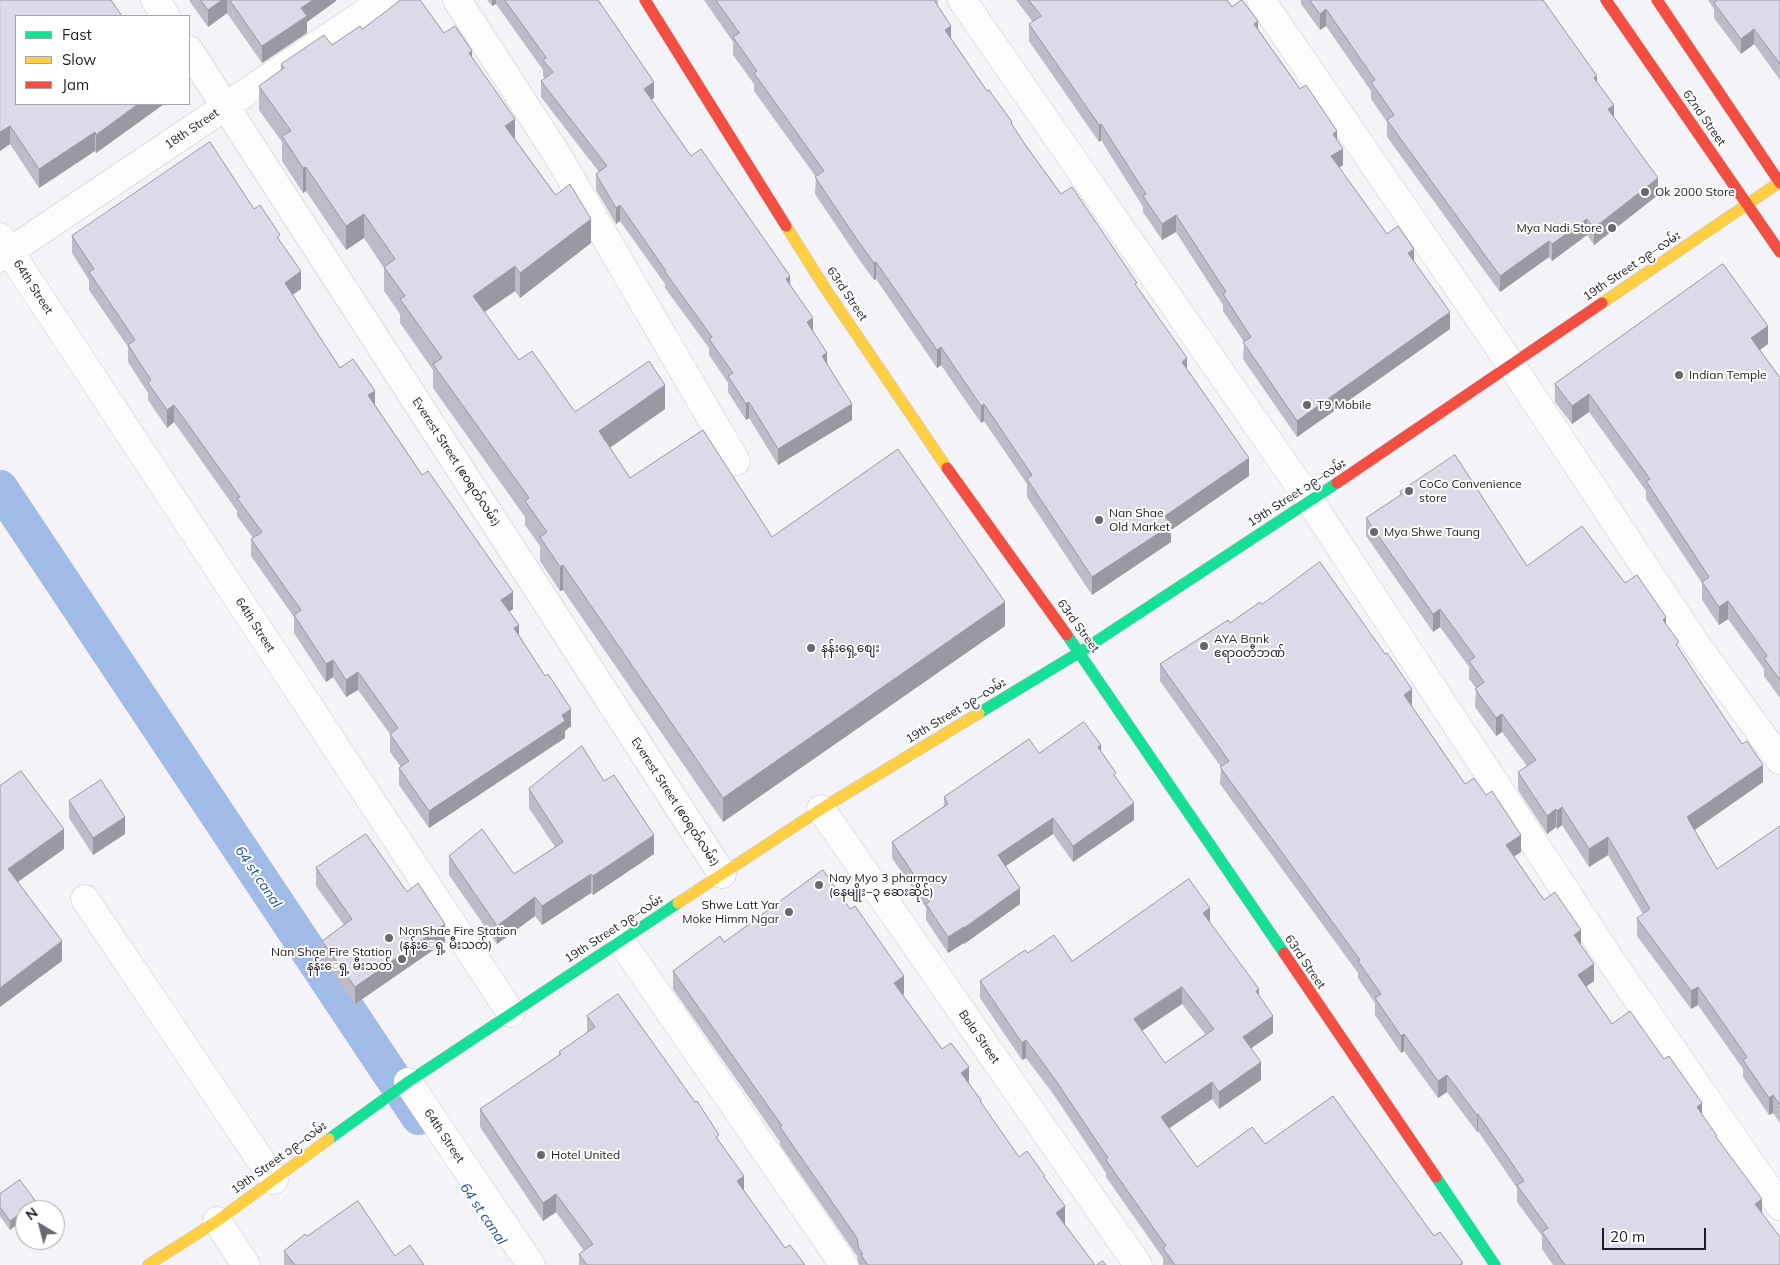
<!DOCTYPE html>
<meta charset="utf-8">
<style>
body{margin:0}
#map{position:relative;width:1780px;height:1265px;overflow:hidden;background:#f4f3f8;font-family:Mulish,sans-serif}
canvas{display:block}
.legend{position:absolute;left:15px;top:15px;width:175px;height:90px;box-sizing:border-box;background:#fff;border:1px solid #a5a4a9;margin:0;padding:6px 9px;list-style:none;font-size:15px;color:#1d1b27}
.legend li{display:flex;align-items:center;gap:10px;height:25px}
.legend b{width:25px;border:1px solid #a5a4a9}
.north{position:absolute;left:15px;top:1200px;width:50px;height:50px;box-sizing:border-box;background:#fff;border:1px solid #a5a4a9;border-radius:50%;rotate:323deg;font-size:14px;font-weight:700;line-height:20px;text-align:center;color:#1d1b27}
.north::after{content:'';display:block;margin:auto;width:18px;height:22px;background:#686770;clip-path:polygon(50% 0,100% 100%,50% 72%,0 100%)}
.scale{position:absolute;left:1602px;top:1228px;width:104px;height:22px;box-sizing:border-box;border:2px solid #1d1b27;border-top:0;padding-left:6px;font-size:15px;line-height:18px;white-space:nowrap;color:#1d1b27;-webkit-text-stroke:4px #fff;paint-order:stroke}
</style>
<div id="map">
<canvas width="1780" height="1265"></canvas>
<ul class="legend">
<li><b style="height:6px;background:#16e098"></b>Fast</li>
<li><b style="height:6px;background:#ffcf43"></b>Slow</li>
<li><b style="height:6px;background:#f24e42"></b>Jam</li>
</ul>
<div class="north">N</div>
<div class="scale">20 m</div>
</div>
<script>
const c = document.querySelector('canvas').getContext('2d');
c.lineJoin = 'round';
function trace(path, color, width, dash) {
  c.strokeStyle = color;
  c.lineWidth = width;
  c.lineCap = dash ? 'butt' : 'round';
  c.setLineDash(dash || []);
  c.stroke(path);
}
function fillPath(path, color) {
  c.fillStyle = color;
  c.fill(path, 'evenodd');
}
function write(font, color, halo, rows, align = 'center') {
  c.font = font + ' Mulish,"Noto Sans Myanmar",sans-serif';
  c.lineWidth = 4;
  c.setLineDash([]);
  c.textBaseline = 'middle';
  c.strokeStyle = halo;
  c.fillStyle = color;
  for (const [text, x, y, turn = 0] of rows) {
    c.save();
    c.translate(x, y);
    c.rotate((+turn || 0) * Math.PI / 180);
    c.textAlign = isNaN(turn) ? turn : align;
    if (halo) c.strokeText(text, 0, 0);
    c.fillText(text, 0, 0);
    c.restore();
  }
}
trace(new Path2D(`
 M0,488L419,1117`), '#a0bbe6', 36);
const street = new Path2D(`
 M155,0L166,16
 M457,0L556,153L736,461
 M962,0L1310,501L1610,959L1780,1206
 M1261,0L1512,366L1696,644L1780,760
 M189,50L722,874
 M0,237L511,1013
 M0,258L384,0
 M821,809L1138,1265
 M85,899L274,1180
 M621,941L844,1265
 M408,1082L531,1265
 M217,1221L246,1265`);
const fast = new Path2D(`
 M1067,635L1284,953
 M979,713L1080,652L1337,483
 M329,1139L408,1082L678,903
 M1436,1177L1495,1265`);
const slow = new Path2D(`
 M786,226L825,288L947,468
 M1602,303L1780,182
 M678,903L821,809L979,713
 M148,1265L217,1221L329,1139`);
const jam = new Path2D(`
 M645,0L786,226
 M1606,0L1780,252
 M1657,0L1780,183
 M947,468L1067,635
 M1337,483L1602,303
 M1284,953L1436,1177`);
trace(street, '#cac8d0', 29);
trace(fast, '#cac8d0', 12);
trace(slow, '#cac8d0', 12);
trace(jam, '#cac8d0', 12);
trace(street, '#fdfdfe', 28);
trace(fast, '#16e098', 11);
trace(slow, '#ffcf43', 11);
trace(jam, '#f24e42', 11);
fillPath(new Path2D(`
 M190,0H336V1L307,22V33L262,63L227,13L208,27L190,2Z
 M487,0H598L654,98L651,100L691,156L790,284L813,330L852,420L778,465L749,418L746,420L728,392V383L709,355V348L665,288V284L620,221L616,224L596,190V174L599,172L541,97V81L545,78L543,76V70L496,4L492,6Z
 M704,0H938V3L937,4L951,38L987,91L1061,194L1137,287L1187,369L1249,476L1171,530V542L1092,595L1027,497V484L984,421L981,423L941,365L937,368L876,279L874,280L858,258L815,194L816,177L754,91V84L733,55V42Z
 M1016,0H1227L1232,7L1258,29L1337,140L1343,165L1339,168L1387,234L1414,262L1450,329L1297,437L1243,359L1244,342L1223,311V305L1176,232L1162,240L1143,212V207L1101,140L1099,142L1029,41V24L1033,22Z
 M1301,0H1543L1597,83L1614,117L1658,195L1594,245L1587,235L1552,261L1549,257L1500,292L1387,137V122L1371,99V91L1326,26L1320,30L1301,4Z
 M1708,0H1780V80L1754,44L1741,54L1714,18V9Z
 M362,29L444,33L472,58L515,139L591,243L520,298L515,291L484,312L519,360L575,412L665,409L610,448L630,478L772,537L1005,626L723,822L563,590L560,591L540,561V546L525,525V517L433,388V370L400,323V314L384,291V268L364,238L346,250L306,191L303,193L282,161V142L259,110V86L281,70V64L332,45Z
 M16,104H164L96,153L95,151L39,188L10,144L0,151Z
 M254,209L280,241L301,289L292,295L340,368L375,405L513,609L509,612L519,635L571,726L565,731V738L429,828L399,785V768L401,767L390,752V734L358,690L346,697L333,677L326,682L294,633V617L251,556V539L253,538L237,516V511L174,422L167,428L148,400V393L128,362V347L89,290V280L72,253V236Z
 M1768,344L1760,350L1780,378V698L1764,676V669L1728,619L1719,625L1702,600V583L1646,499V491L1589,412L1572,424L1555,402V384Z
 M1400,492L1527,566L1625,583L1666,625L1679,648L1763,782L1695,830L1717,869L1780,826V1123L1773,1113L1769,1115L1743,1077V1069L1698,1005L1691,1009L1637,936V918L1643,914L1608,855L1589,867L1562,825L1557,829L1556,827L1547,834L1518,790V772L1527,766L1502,732L1496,736L1475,707L1476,688L1469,679V667L1440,627L1433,632L1366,536V518L1400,495Z
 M1262,604L1385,654L1412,706L1465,784L1521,852L1514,856L1544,900L1581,946L1594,981L1586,986L1612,1024L1702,1114L1762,1212L1780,1265H1553L1542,1249V1236L1517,1202V1188L1478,1131L1477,1132L1447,1092L1438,1098L1404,1051L1401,1053L1375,1015V1003L1358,978V973L1220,784L1221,767L1160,681V664Z
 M1101,752L1116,778L1134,820L1073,862L1053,834L1006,866L1020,904L964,944V943L948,953L926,920V908L892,858V842L944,806V797L1039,753Z
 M604,781L654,854L593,895L591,893L542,925L535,916L497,944L449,875V856L514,874L555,847L529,808V789Z
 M69,801L125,834L93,855L69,818Z
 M316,868L407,892L445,942L355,1004L322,958V941L344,925L316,886Z
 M1210,922L1259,996L1273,1033L1251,1048L1261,1080L1219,1109L1212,1099L1169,1128L1197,1167L1265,1144L1434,1236L1463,1265H1163V1258L1106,1177V1173L1054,1095L1026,1058L1022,1060L980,998V981L1028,953L1072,961ZM1182,1004L1205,1034L1165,1063L1142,1031Z
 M724,942L904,994L903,995L942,1049L969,1084L981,1103L1019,1157L1045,1179L1065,1224L1095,1265H859L857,1256L780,1145V1142L673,989V971Z
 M587,1016L719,1141L744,1191L785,1248L805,1265H579V1254L584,1251L556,1212L543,1221L480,1127V1109L559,1055V1052L587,1033Z
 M0,1194L36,1210H25V1218L10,1230L0,1216Z
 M307,1236L395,1256L424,1265H284V1251Z`), '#bdbbc8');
fillPath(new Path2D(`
 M222,0H227V13L208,27V10Z
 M313,0H336V1L307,22V33L262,63V46L301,8Z
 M492,0H496V4L492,6Z
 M1326,9V26L1320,30V14Z
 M1258,21V38L1254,24Z
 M951,26V43L945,30Z
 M1754,29V44L1741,54V39Z
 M472,51V75L469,53Z
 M1597,76V92L1594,78Z
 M654,82V98L644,105V89Z
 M138,104H164L96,153V135Z
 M1614,105V121L1608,109Z
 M515,119V143L505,126Z
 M1101,124V140L1099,142V125Z
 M10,126V144L0,151V132Z
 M1337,131V147L1333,134Z
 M95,132V151L39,188V169Z
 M1343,149V165L1331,173V156Z
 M306,167V191L303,193V168Z
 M1658,178V195L1594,245V228Z
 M620,205V221L616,224V208Z
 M364,214V238L346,250V226Z
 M1176,215V232L1162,240V224Z
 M591,219V243L520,298V273Z
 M1587,219V235L1552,261V244Z
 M1549,241V257L1500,292V276Z
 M1414,249V266L1408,253Z
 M876,262V279L874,280V263Z
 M515,266V291L473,320V296Z
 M301,271V289L285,300V283Z
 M790,276V292L786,279Z
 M1450,312V329L1297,437V421Z
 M813,318V334L807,322Z
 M1768,326V344L1751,356V338Z
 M941,347V365L937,368V350Z
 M827,353V369L822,356Z
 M1187,358V376L1182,362Z
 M665,385V409L599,455V431Z
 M375,391V408L368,395Z
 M1589,394V412L1572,424V406Z
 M749,402V418L746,420V404Z
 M852,404V420L778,465V449Z
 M984,404V421L981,423V406Z
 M174,405V422L167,428V410Z
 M1249,458V476L1171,530V542L1092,595V577L1165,516Z
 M563,565V590L560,591V567Z
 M513,592V609L501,617V600Z
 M1728,601V619L1719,625V607Z
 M1005,602V626L723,822V798Z
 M1440,609V627L1433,632V614Z
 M1666,617V635L1663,620Z
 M519,625V643L514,628Z
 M333,660V677L326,682V664Z
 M358,672V690L346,697V680Z
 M1412,689V706L1404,695Z
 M571,709V726L565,731V738L429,828V811Z
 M1502,714V732L1496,736V718Z
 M1101,745V761L1098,747Z
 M1763,765V782L1687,835V817Z
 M1134,803V820L1073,862V846Z
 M1562,807V825L1557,829V811Z
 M1556,809V827L1547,834V816Z
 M125,817V834L93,855V838Z
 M1053,818V834L998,871V855Z
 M64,829V849L8,889V869Z
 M654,835V854L593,895V876Z
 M1521,835V852L1506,862V845Z
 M1608,837V855L1589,867V849Z
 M591,874V893L542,925V906Z
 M1020,888V904L964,944V928Z
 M535,897V916L497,944V926Z
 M1210,908V925L1203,913Z
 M445,924V942L355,1004V987Z
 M964,927V943L948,953V937Z
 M1581,930V947L1574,935Z
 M62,941V961L0,1007V988Z
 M1594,964V981L1578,992V975Z
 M904,976V994L894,1001V983Z
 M1182,987V1004L1134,1036V1019Z
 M1698,987V1005L1691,1009V991Z
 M1259,989V1006L1256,991Z
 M1273,1016V1033L1243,1054V1037Z
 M1404,1034V1051L1401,1053V1036Z
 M1026,1040V1058L1022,1060V1043Z
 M1261,1062V1080L1219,1109V1092Z
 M969,1067V1085L961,1073Z
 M1447,1075V1092L1438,1098V1081Z
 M1212,1082V1099L1161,1134V1117Z
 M1773,1095V1113L1769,1115V1098Z
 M1702,1103V1120L1697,1107Z
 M1478,1114V1131L1477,1132V1115Z
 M744,1176V1194L737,1181Z
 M556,1194V1212L543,1221V1203Z
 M1762,1199V1216L1755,1204Z
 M36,1202V1210H25V1218L10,1230V1221Z
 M1065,1206V1224L1056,1231V1213Z`), '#9a98a3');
const building = new Path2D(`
 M0,0H111L122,16H16V104H138L96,135L95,132L39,169L10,126L0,132Z
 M201,0H222L208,10Z
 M230,0H313L301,8L307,16L262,46Z
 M401,0H420L444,33L455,26L472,51L469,53L515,119L505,126L554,193L556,195L570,184L591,219L520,273L515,266L473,296L519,360L532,351L575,412L649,361L665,385L599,431L630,478L703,430L772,537L898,449L1005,602L723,798L563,565L560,567L540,537L547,532L525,501L529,498L433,364L442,358L400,299L405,296L384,267L395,259L364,214L346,226L306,167L303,168L282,136L291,131L259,86L284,68L281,64L324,35L332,45L360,26L362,29Z
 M505,0H598L654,82L644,89L691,156L701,149L790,276L786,279L813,318L807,322L827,353L822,356L852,404L778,449L749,402L746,404L728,376L733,373L709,339L712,337L665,272L666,271L620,205L616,208L596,174L607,166L541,81L553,72L543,60L546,58Z
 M716,0H934L951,26L945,30L987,91L989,90L1012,122L1011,123L1026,146L1061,194L1072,187L1137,283L1135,284L1187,358L1182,362L1249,458L1165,516L1171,525L1092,577L1027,479L1032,475L984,404L981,406L941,347L937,350L876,262L874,263L858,241L815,177L824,171L754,73L757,71L733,37L739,33Z
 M1029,0H1227L1232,7L1241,0H1242L1258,21L1254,24L1300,89L1306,85L1337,131L1333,134L1343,149L1331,156L1387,234L1398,226L1414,249L1408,253L1450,312L1297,421L1243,342L1251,337L1223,294L1226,292L1176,215L1162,224L1143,196L1146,194L1101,124L1099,125L1029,24L1041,16Z
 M1310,0H1543L1597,76L1594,78L1614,105L1608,109L1658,178L1594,228L1587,219L1552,244L1549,241L1500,276L1387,120L1394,115L1371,82L1375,80L1326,9L1320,14Z
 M1718,0H1780V64L1754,29L1741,39L1714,3Z
 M210,142L254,209L260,205L280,235L277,237L301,271L285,283L321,339L340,368L353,359L375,391L368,395L422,475L428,471L513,592L501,600L519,625L514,628L545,676L548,674L571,709L562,715L565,721L429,811L399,768L409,761L390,734L398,728L358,672L346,680L333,660L326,664L294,615L301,610L251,539L262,532L237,498L240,497L174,405L167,410L148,383L151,380L128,345L135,340L89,272L94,269L72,236Z
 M1723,264L1768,326L1751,338L1780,378V680L1764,658L1767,656L1728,601L1719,607L1702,582L1709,577L1646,481L1650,479L1589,394L1572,406L1555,384Z
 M1455,455L1527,566L1582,526L1625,583L1637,575L1666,617L1663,620L1679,642L1676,644L1704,687L1742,744L1747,741L1763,765L1687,817L1717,869L1780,826V1105L1773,1095L1769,1098L1743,1060L1747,1057L1698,987L1691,991L1637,918L1650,909L1608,837L1589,849L1562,807L1557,811L1556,809L1547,816L1518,772L1536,760L1502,714L1496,718L1475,689L1484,682L1469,661L1475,657L1440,609L1433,614L1366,518L1402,494L1400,492Z
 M1320,562L1385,654L1387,653L1412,689L1404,695L1465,784L1474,778L1486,795L1492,791L1521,835L1506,845L1544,900L1555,892L1581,930L1574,935L1594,964L1578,975L1612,1024L1630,1011L1664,1059L1669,1056L1702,1103L1697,1107L1717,1136L1716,1137L1762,1199L1755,1204L1780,1237V1265H1565L1542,1232L1548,1228L1517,1185L1524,1181L1478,1114L1477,1115L1447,1075L1438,1081L1404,1034L1401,1036L1375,998L1381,994L1358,961L1360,960L1220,767L1229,761L1160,664L1228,620L1230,623L1260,602L1262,604Z
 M1084,722L1101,745L1098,747L1116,773L1114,775L1134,803L1073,846L1053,818L998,855L1020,888L964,928V927L948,937L926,904L931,900L892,842L948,804L944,797L1029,739L1039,753Z
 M582,746L604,781L614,775L654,835L593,876L591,874L542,906L535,897L497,926L449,856L482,829L514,874L563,842L529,789Z
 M21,771L64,829L8,869L62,941L0,988V786Z
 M101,780L125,817L93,838L69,801Z
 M366,834L407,892L418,883L445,924L355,987L322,941L352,919L316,868Z
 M823,870L850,909L855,906L904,976L894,983L942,1049L951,1043L969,1067L961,1073L981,1100L980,1101L1019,1157L1027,1151L1045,1176L1044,1177L1065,1206L1056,1213L1095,1265H868L861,1255L863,1254L859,1249L857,1238L780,1127L782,1126L673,971L720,936L724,942Z
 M1189,879L1210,908L1203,913L1259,989L1256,991L1273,1016L1243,1037L1261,1062L1219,1092L1212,1082L1161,1117L1197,1167L1252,1127L1265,1144L1333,1096L1434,1236L1440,1232L1463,1263L1459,1265H1175L1163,1248L1166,1246L1106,1160L1108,1158L1054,1078L1026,1040L1022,1043L980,981L1025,950L1028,953L1054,935L1072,961ZM1182,987L1214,1029L1165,1063L1134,1019Z
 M618,994L695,1102L697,1101L719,1135L716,1137L744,1176L737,1181L785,1248L790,1245L805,1265H587L579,1254L593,1244L556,1194L543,1203L480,1109L561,1054L559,1052L595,1027L587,1016Z
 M20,1180L36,1202L10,1221L0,1207V1194Z
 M358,1201L395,1256L410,1245L424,1265H295L284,1251L305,1234L307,1236Z
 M1103,1261L1106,1265H1097Z`);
fillPath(building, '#dcd9e9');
trace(building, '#9a98a3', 1);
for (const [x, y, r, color] of [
 [1645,192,5,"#686770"],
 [1612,228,5,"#686770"],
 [1679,375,5,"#686770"],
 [1307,405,5,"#686770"],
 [1409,491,5,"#686770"],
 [1099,520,5,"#686770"],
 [1374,532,5,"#686770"],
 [1204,646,5,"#686770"],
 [811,648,5,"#686770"],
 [819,885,5,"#686770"],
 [789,912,5,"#686770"],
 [389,938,5,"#686770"],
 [402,959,5,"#686770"],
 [541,1155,5,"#686770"]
]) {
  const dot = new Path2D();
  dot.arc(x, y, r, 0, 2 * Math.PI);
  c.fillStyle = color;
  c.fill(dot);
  trace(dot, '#fff', 2);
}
write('12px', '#1d1b27', '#fff', [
 ["62nd Street",1704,118,55],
 ["18th Street",192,129,-34],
 ["19th Street ၁၉−လမ်း",1632,266,-34],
 ["64th Street",33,287,57],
 ["63rd Street",847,294,56],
 ["Everest Street (ဧ၀ရတ်လမ်း)",456,462,57],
 ["19th Street ၁၉−လမ်း",1297,493,-33],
 ["64th Street",255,625,57],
 ["63rd Street",1078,626,54],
 ["19th Street ၁၉−လမ်း",956,711,-31],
 ["Everest Street (ဧ၀ရတ်လမ်း)",675,802,57],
 ["19th Street ၁၉−လမ်း",614,929,-33],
 ["63rd Street",1305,962,56],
 ["Bala Street",979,1037,55],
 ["64th Street",444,1136,56],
 ["19th Street ၁၉−လမ်း",279,1158,-36]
]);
write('12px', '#1d1b27', '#fff', [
 ["Ok 2000 Store",1655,192],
 ["Mya Nadi Store",1602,228,"right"],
 ["Indian Temple",1689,375],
 ["T9 Mobile",1317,405],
 ["CoCo Convenience",1419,484],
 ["store",1419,498],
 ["Nan Shae",1109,513],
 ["Old Market",1109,527],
 ["Mya Shwe Taung",1384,532],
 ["AYA Bank",1214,639],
 ["ဧရာ၀တီဘဏ်",1214,653],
 ["နန်းရှေ့စျေး",821,648],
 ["Nay Myo 3 pharmacy",829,878],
 ["(နေမျိုး−၃ ဆေးဆိုင်)",829,892],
 ["Shwe Latt Yar",779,905,"right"],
 ["Moke Himm Ngar",779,919,"right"],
 ["NanShae Fire Station",399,931],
 ["(နန်းေရှ့ မီးသတ်)",399,945],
 ["Nan Shae Fire Station",392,952,"right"],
 ["နန်းေရှ့ မီးသတ်",392,966,"right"],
 ["Hotel United",551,1155]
], 'left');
write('italic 14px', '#205096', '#fff', [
 ["64 st canal",258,877,56],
 ["64 st canal",483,1214,56]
]);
</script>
